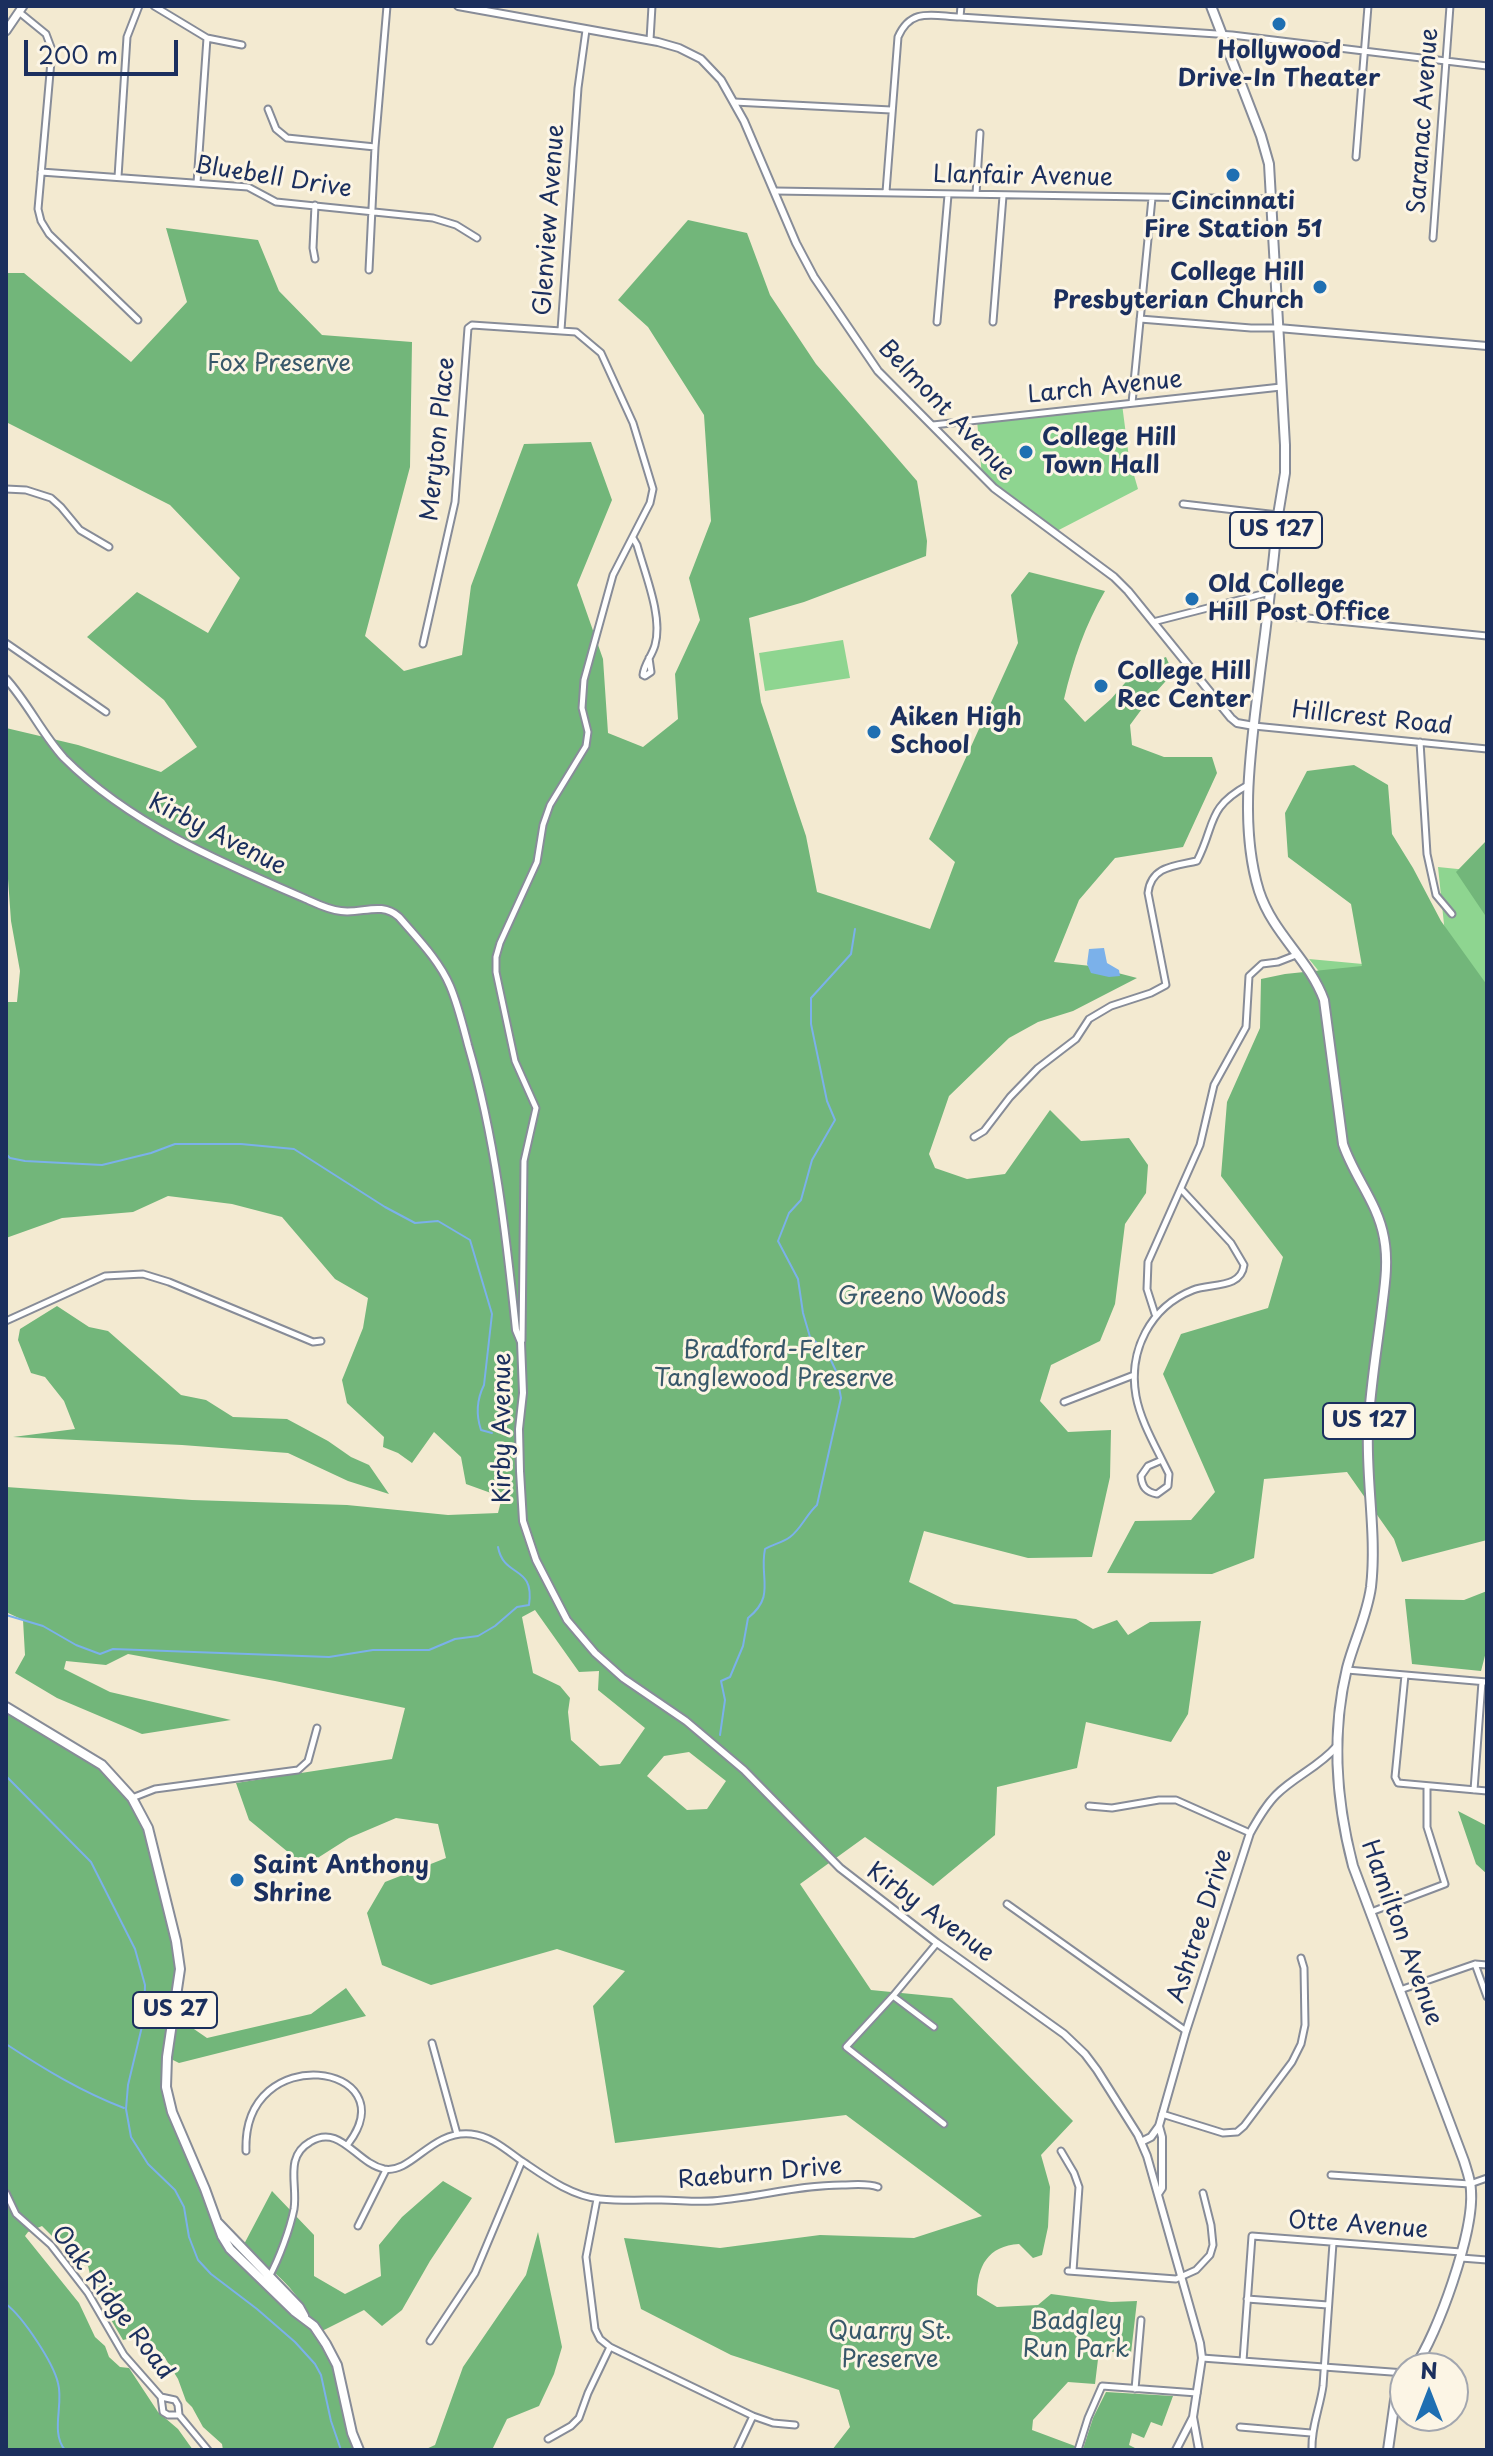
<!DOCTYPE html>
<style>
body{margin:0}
#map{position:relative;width:1493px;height:2456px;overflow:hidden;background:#f3ead1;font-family:"Playpen Sans",sans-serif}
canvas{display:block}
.frame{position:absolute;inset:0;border:8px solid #1b2f5e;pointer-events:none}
.north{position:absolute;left:1389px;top:2352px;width:80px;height:80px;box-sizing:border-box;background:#fcf5e5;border:2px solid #a2a6af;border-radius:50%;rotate:0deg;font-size:22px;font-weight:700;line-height:32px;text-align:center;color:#1b2f5e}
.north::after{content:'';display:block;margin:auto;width:28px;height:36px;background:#1f6fb2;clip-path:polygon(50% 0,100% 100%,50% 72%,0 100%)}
.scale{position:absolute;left:24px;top:40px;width:154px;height:36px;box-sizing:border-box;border:4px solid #1b2f5e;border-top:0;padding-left:10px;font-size:24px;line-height:28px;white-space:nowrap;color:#1b2f5e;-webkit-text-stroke:6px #fcf5e5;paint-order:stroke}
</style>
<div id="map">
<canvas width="1493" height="2456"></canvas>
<div class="frame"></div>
<div class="north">N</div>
<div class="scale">200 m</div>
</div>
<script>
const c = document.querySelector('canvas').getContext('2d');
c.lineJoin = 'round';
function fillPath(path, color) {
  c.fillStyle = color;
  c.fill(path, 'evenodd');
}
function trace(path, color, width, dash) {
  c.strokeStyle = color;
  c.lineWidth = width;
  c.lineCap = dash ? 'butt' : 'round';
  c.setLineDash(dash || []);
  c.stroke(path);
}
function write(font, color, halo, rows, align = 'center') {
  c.font = font + ' "Playpen Sans",sans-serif';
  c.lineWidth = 6;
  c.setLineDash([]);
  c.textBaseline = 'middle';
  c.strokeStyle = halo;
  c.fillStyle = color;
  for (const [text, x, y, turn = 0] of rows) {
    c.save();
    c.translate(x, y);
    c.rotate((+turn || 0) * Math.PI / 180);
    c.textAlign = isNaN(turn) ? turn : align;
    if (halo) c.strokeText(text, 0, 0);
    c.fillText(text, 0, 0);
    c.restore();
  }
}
fillPath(new Path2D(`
 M1122,404L1129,458L1138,489L1053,533L982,477L977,420Z
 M843,640L850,678L765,691L759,653Z
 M1438,867L1487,872V1180L1309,959L1449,972Z`), '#8ed590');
fillPath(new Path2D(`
 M688,220L747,233L770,295L816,364L917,481L927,541L926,556L804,602L749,618L761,702L806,836L817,892L930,929L955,862L929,839L1018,643L1011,595L1029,572L1105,591C1085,625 1073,661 1064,699L1085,722L1111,699L1138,668L1166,657L1173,673L1147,702L1130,725L1132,745L1164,757H1212L1217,773L1183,847L1115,858L1079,900L1054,962L1091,966L1137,978L1073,1011L1038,1022L1009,1038L949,1096L929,1154L935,1168L967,1179L1005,1174L1050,1110L1081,1141L1129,1138L1148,1165L1146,1193L1125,1224L1115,1304L1100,1341L1051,1365L1040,1401L1068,1432L1111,1430L1110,1477L1092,1557L1028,1558L924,1531L909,1582L954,1604L1076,1619L1093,1629L1117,1620L1128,1635L1150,1622L1201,1621L1188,1714L1171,1742L1086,1722L1077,1768L997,1787L995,1835L933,1886L865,1837L800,1884L871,1990L952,1998L1073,2121L1041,2155L1050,2187L1048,2227L1042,2255L1033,2258L1019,2244C988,2246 977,2266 977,2295L997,2307L1038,2305L1051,2294L1111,2302L1137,2301L1131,2353L1099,2351L1095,2384L1068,2382L1033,2420L1032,2430L1083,2449L1093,2418L1106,2392L1173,2396L1162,2426L1151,2422L1144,2438L1132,2433L1129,2445L1139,2450H832L850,2427L839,2390L731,2355L641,2309L624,2238L720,2248L820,2235L914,2238L982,2216L846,2115L615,2143L593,2006L625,1971L557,1949L431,1985L382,1965L367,1913L385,1882L446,1858L438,1824L396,1818L349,1838L305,1866L249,1820L236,1783L392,1759L405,1708L275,1681L128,1654L106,1665L66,1661L64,1669L110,1692L231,1720L142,1734L57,1698L15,1673L25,1655L23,1620L6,1612V1487L192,1500L347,1505L448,1515L498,1513L502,1497L466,1484L461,1457L434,1432L412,1463L398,1453L383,1447L384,1437L347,1403L342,1380L363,1328L368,1298L335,1279L282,1217L232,1204L168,1196L133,1212L62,1218L6,1238V1002H17L20,971L11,921L8,879L6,728L78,745L161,772L197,747L164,700L87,637L137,592L208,633L240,578L170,505L6,422V273H24L131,362L187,302L166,228L258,240L279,291L322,335L412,342L410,467L365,636L404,671L462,655L471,586L524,444L591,442L612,500L577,585L603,659L608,733L643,747L678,719L675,674L700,620L689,578L711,521L704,415L648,327L618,300ZM535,1610L579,1672L599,1671L598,1690L645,1728L620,1764L600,1766L571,1740L568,1712L570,1698L560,1686L533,1673L522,1617ZM689,1752L726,1781L707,1809L687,1810L647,1776L664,1756Z
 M1354,765L1388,785L1392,834L1413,868L1441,921L1487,985V1540L1402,1562L1394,1539L1347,1472L1264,1479L1254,1558L1212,1574L1107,1573L1135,1521L1191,1520L1215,1492L1163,1374L1181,1334L1268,1308L1283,1257L1221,1176L1227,1102L1260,1028L1261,979L1285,974L1362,966L1351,904L1288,857L1285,813L1307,771Z
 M1487,840V918L1456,872Z
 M57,1306L89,1327L108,1331L181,1395L206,1400L233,1417L287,1419L328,1441L351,1457L369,1465L389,1494L348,1481L288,1453L182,1445L13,1437L75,1429L64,1401L45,1377L31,1373L18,1340L20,1329Z
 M1487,1591V1648L1481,1671L1412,1664L1405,1599L1464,1600Z
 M6,1707L113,1775L148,1828L180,1969L175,2016L207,2038L311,2014L346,1988L366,2016L179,2063L167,2057L166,2087L222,2236L317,2328C296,2289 278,2273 242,2248L272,2191L314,2235V2276L345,2294L381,2276L379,2245L402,2217L443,2181L472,2198L430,2261L402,2310L382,2326L364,2310L320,2332L333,2355L356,2445L354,2450H223L222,2444L203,2427L192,2407L186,2401L178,2379L165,2358L147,2339L135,2337L123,2340L94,2291L88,2266L71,2262L64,2248L42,2226L28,2232L25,2236L79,2303L95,2337L105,2346L109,2357L120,2367L129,2368L158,2412L178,2429L193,2450H6Z
 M1458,1811L1487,1826V1874L1476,1864Z
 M538,2232L562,2347L554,2374L539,2406L507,2419L492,2450H424L435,2445L463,2367L526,2275Z`), '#72b67a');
fillPath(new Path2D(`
 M1104,948L1107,963L1119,970L1120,976L1109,977L1091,973L1087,964L1089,949Z`), '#7bb1ea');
trace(new Path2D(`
 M6,1154L10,1158L25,1161L102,1165L151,1153L175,1144H241L294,1149L385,1207L415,1223L438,1221L470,1240L492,1314L484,1385C477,1399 476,1415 481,1430L492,1433
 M6,1615L43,1626L76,1645L100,1654L113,1649L329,1657L373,1650H429L455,1639L478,1636L495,1626L517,1607L529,1605C535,1564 504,1579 498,1547
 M720,1735L725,1700L721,1681L730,1677L743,1646L748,1618C776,1596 759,1578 765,1549C773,1544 782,1543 790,1537C801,1529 806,1515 817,1505L841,1398L836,1371L827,1352L810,1337L803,1313L798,1279L778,1241L789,1213L801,1200L812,1160L835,1120L827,1101L811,1024V998L851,954L855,929
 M6,1776L91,1862L135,1949L145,1985L144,2018L128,2085L126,2109L131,2137L148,2164L175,2190L184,2207L189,2237L198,2260L211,2274L257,2309L295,2342L315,2364L321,2375L331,2421L341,2450
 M6,2044C44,2069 82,2092 124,2108
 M6,2304C23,2317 53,2362 58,2383C64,2404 50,2432 65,2450`), '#7bb1ea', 2);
const minor = new Path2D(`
 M154,6L207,38L242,45
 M19,12L46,34L52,50L38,209L41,221L49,234L138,320
 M960,17L961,6
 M650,40L652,6
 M734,102L891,110
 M268,109L276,129L287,138L375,147
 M1356,157L1368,6
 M41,172L248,187L276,202L433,218L456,225L477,238
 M118,177L127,37L139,6
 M197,183L207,38
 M775,191L1270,199
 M886,192L898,37C911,7 933,16 960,17L1232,35L1487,66
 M976,194L980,133
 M315,205L313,248L315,259
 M1433,238L1450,6
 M369,270L375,147L387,6
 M1140,319L1251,328H1278
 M937,322L948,195
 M993,322L1003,196
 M561,330L578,88L586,30
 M1132,403L1152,198
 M933,425L1281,387
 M6,489L26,490L51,498L61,507L80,530L109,547
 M1183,504L1278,515
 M633,538L637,545C645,574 663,617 655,645C652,656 644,664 643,675L645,676L651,672L649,658
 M1268,614L1487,636
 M1153,622L1270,592
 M6,643L106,712
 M423,644L455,502L468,328L472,325L576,332L601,353L633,423L653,489L650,503L613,575L584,680L582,708L588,732L586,746L550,805L543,825L537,862L500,943L496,957V972L515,1061L536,1108L524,1161L522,1341
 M1254,726L1487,749
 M1420,742L1427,854L1436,895L1452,914
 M974,1137L984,1131L1010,1097L1038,1068L1076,1039L1089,1019L1111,1006L1151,993L1166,985L1148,893C1151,866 1175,866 1197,861C1216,824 1206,808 1248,785
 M1155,1314L1147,1289L1148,1262L1200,1145L1214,1085L1246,1027L1249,976L1262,964L1278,962L1296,955
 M6,1321L105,1276L143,1274L169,1282L313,1342L321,1341
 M1064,1402L1134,1375
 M1162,1460L1169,1474L1168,1486L1157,1494C1146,1492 1142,1487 1141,1476L1148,1466L1162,1460C1152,1440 1140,1418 1136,1396C1128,1351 1150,1307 1193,1290C1211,1283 1241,1289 1244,1265L1231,1243L1181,1189
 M1347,1670L1487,1682
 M1405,1675L1395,1777L1398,1783L1487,1791
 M1474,1790L1482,1682
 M132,1798L155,1789L298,1770L308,1761L317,1728
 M1089,1806L1112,1808L1159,1800H1176L1250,1833
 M1007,1904L1186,2031
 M1371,1912L1445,1884L1427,1827V1788
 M937,1943L893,1996L846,2047L944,2124
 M1475,1964L1487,1997
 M1400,1990L1475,1964L1487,1965
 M893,1996L934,2027
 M432,2043L457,2134
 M1162,2114L1223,2133L1237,2132L1244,2126L1292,2062L1301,2044L1305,2025L1304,1968L1301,1958
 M246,2151C242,2038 409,2064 348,2144
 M1061,2151L1074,2173L1079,2187L1073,2271
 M1331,2175L1470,2184L1487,2178
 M6,2193L16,2214L51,2245L88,2293L124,2355L161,2397
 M597,2199L586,2257L595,2329L600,2339L610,2347L753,2416L773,2423L795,2425
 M358,2226L386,2170
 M1461,2258L1487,2260
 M1068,2271L1176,2279L1196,2270L1210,2255L1213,2245L1211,2225L1203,2193
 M269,2277C279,2259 290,2229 294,2209C298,2185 284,2157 310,2142C340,2123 356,2163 384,2169C412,2174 431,2130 471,2134C490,2136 504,2148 519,2159C543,2175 570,2196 600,2199C620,2201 641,2200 661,2200C681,2200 702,2203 722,2200C762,2196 801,2185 842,2185C854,2185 867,2183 878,2187
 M1247,2299L1328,2305
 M430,2341L475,2273L522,2161
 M1202,2358L1405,2373
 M1243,2361L1252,2236L1461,2252
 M1135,2389L1141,2320
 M179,2415H168L163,2412L161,2397L175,2400L178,2405L179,2415L208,2450
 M1240,2427L1311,2433
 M548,2439L571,2426L579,2418L588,2393L610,2347
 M737,2450L753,2416
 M1078,2450L1088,2418L1102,2386L1197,2393
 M1312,2450C1311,2427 1320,2408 1323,2386L1333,2243`);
const tertiary = new Path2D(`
 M458,6L658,42L679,48L701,59L721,80L744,121L796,243L814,277L878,371L994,488L1114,577L1128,591L1231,718L1237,723L1254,726
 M1278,328L1487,346
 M6,679C28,703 42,734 64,758C130,824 222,863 306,899C317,904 329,910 341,911C362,914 381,901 399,917C417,938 439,960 450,986C458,1005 463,1026 468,1045C495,1137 506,1234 516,1330L521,1342L523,1393L519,1429L520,1471L523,1521L536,1560L567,1620L595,1653L623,1678L686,1721L744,1770L840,1868L937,1943L1064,2034L1085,2054L1097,2070L1138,2135L1147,2156L1200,2343L1202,2358L1193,2417L1199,2450
 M1141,2142L1151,2137L1159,2126L1186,2031L1250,1833C1258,1819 1265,1806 1276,1795C1295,1776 1319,1767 1337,1746
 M1158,2194L1162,2188V2137L1159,2126
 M1176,2450L1193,2417`);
const secondary = new Path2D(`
 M6,31L23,6`);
const primary = new Path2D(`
 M1211,6L1261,136L1269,164L1285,445V473L1278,515C1273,568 1267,621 1260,673C1252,742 1238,823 1259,891C1273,934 1309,959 1324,1000L1343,1144C1354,1177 1378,1203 1384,1238C1389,1264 1384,1290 1381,1316C1376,1354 1370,1392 1368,1430C1366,1482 1377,1535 1371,1587C1367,1616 1354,1641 1347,1668C1331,1734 1336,1801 1353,1866L1464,2161C1467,2171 1471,2181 1471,2191C1474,2232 1438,2334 1414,2368
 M6,1707L102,1765L132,1798L148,1828L176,1941L180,1969L167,2057L166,2087L172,2112L205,2189L222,2236L230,2249L294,2311L314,2326L326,2344L337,2365L352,2433L359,2450
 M218,2223L299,2307L304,2316
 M1388,2450L1395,2400L1405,2381`);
trace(minor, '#878c98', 9);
trace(tertiary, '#878c98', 10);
trace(secondary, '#878c98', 11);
trace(primary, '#878c98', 12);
trace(minor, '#fff', 5);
trace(tertiary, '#fff', 6);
trace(secondary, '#fff', 7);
trace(primary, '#fff', 8);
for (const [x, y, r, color] of [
 [1279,24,8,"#1f6fb2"],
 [1233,175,8,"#1f6fb2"],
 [1320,287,8,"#1f6fb2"],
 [1026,452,8,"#1f6fb2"],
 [1192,599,8,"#1f6fb2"],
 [1101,686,8,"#1f6fb2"],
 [874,732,8,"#1f6fb2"],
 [237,1880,8,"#1f6fb2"]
]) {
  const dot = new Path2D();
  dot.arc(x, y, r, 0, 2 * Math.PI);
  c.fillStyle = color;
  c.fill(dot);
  trace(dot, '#fcf5e5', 3);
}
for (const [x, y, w] of [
 [1276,530,92],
 [1369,1421,92],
 [175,2010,84]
]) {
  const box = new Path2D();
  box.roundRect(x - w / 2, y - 18, w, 36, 6);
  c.fillStyle = '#fcf5e5';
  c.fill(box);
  trace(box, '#1b2f5e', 2);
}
write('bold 22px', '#1b2f5e', null, [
 ["US 127",1276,530],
 ["US 127",1369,1421],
 ["US 27",175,2010]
]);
write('bold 24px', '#1b2f5e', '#fcf5e5', [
 ["Hollywood",1279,51,"center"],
 ["Drive-In Theater",1279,79,"center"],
 ["Cincinnati",1233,202,"center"],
 ["Fire Station 51",1233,230,"center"],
 ["College Hill",1304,273,"right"],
 ["Presbyterian Church",1304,301,"right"],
 ["College Hill",1042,438],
 ["Town Hall",1042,466],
 ["Old College",1208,585],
 ["Hill Post Office",1208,613],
 ["College Hill",1117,672],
 ["Rec Center",1117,700],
 ["Aiken High",890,718],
 ["School",890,746],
 ["Saint Anthony",253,1866],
 ["Shrine",253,1894]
], 'left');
write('24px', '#1b2f5e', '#fcf5e5', [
 ["Saranac Avenue",1424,121,-86],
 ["Llanfair Avenue",1023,177,1],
 ["Bluebell Drive",273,178,9],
 ["Glenview Avenue",550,220,-86],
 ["Larch Avenue",1105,388,-6],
 ["Belmont Avenue",946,411,46],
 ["Meryton Place",439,439,-84],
 ["Hillcrest Road",1372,719,6],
 ["Kirby Avenue",217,835,27],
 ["Kirby Avenue",503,1428,-90],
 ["Kirby Avenue",930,1913,36],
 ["Ashtree Drive",1201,1926,-72],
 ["Hamilton Avenue",1401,1933,70],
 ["Raeburn Drive",760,2174,-5],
 ["Otte Avenue",1358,2226,4],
 ["Oak Ridge Road",112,2303,53]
]);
write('24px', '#38586a', '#fcf5e5', [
 ["Fox Preserve",279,364],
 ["Greeno Woods",922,1297],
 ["Bradford-Felter",774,1351],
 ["Tanglewood Preserve",774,1379],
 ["Badgley",1076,2322],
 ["Run Park",1076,2350],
 ["Quarry St.",890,2332],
 ["Preserve",890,2360]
]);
</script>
